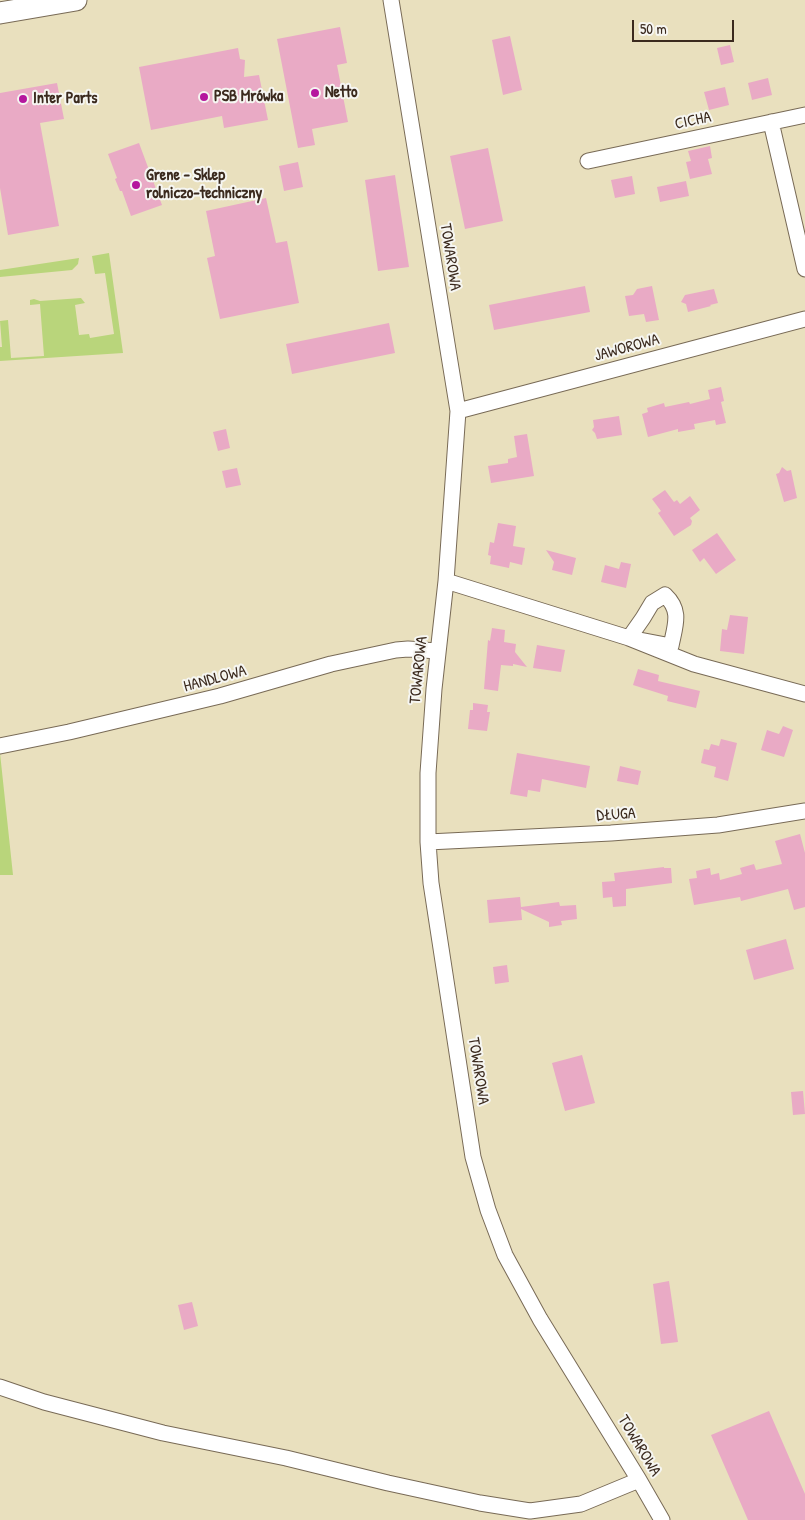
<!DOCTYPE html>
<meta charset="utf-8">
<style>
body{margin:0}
#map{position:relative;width:805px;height:1520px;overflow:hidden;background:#e9e0be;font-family:"Patrick Hand",sans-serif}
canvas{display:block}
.scale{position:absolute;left:632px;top:20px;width:102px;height:22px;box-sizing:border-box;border:2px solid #3b2a1e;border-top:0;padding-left:6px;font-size:15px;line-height:18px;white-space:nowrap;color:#3b2a1e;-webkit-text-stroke:4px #f6f6f2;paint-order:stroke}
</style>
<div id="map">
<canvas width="805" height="1520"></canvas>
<div class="scale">50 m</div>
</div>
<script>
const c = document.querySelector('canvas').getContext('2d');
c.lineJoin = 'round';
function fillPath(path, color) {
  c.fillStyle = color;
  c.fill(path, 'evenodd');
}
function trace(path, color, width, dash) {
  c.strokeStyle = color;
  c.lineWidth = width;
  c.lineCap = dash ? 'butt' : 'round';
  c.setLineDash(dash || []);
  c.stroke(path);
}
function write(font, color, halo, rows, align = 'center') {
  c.font = font + ' "Patrick Hand",sans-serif';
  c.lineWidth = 4;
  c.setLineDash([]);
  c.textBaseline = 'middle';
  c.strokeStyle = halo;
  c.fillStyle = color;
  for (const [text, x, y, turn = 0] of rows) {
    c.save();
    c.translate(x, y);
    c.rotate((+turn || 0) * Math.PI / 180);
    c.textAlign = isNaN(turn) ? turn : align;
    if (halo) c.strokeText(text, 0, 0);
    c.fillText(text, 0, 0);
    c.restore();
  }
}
fillPath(new Path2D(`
 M109,253L123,353L0,361V347H2L0,321L8,320L11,358L44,356L40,304L30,305V300L34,299L40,301L81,298L85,303L75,305L79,335L89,334L90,338L114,334L105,273L95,274L92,256Z
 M79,258L78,264L72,270L0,277V270Z
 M0,753L13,875H0Z`), '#b9d57b');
fillPath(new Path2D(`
 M340,27L347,63L337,65L348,122L312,129L315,145L298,148L277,39Z
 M510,36L522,90L503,95L492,40Z
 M730,45L734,62L721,65L717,48Z
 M238,48L240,59L245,60L244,77L259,75L268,120L224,128L222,116L151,130L139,67Z
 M768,78L772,95L752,100L748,83Z
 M57,83L64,119L40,123L59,226L8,235L0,188V93Z
 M725,87L729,105L709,110L704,92Z
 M139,143L162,205L131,216L122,191H120L115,179L117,178L108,154Z
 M710,146L712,158L708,159L712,174L690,179L686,162L691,161L688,151Z
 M488,148L503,221L465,229L450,156Z
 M298,162L303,187L284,191L279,166Z
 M395,175L409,267L378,271L365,180Z
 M632,176L635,194L615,198L611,180Z
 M686,181L689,196L660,202L657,187Z
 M266,198L276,243L287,241L299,303L220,319L207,258L215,256L206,211Z
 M585,286L590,312L494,330L489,305Z
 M652,286L659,320L646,322L644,314L629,316L625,296L633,295L637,289Z
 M714,289L718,303L710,305L711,306L688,312L686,304L681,302L685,295Z
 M389,323L395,353L292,374L286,344Z
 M721,387L724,401L721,402L726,423L716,425L715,420L694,424L695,429L678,432V429L648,437L642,414L648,412L647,408L664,403L665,407L689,402L690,404L710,399L708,390Z
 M619,416L622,435L597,439L595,433L592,430L594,427L593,420Z
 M226,429L230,448L218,451L213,432Z
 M527,434L534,476L491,483L488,466L508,463V459L517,457L514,436Z
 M782,467L787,471L791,470L797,498L784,502L776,474L779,473Z
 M237,468L241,485L226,488L222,471Z
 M665,490L674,502L677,500L680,504L690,496L700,510L690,518L692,521L691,525L674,536L658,513L661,511L652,499Z
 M498,523L516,526L513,546L525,548L522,565L510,562L509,568L490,564L491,556L488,555L490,542L494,543Z
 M717,533L736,560L716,574L704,558L700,562L692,550Z
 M546,550L576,558L572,575L552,570L554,562Z
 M621,562L631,564L626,588L601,582L605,565L619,569Z
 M730,615L748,617L744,654L720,651L722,629L727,630Z
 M492,628L505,630L504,642L516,644L515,652L527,667L513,664V666L501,665L498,691L484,689L488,640L490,641Z
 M537,645L565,650L561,672L533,668Z
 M638,669L659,675L658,681L700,691L696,708L667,701L668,696L633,685Z
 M473,703L488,705L487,712H490L487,731L468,729L470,710H473Z
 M783,726L793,730L784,757L761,750L767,730L779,734Z
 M721,739L737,743L728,781L714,777L716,767L701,763L704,749L709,750L711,744L719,746Z
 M517,753L590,766L586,788L542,779L540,792L528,790L527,797L510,794Z
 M620,766L641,771L638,785L617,781Z
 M800,834L805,853V907L794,910L788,889L741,901L740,897L694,905L689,879L697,878L696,871L710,868L711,875L719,873L720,880L742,874L740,868L754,864L756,870L782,864L775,841Z
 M664,867V868H671L672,883L626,889V906L613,907L612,897L603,898L602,882L615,881L614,873Z
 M520,897L521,907L559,902L560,906L576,905L577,919L561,921L562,925L549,927V922L521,909L522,920L489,923L487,900Z
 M786,939L794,969L754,980L746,950Z
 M507,965L509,982L495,984L493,967Z
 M582,1055L595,1103L565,1111L552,1063Z
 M803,1091L805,1114L793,1115L791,1092Z
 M669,1281L678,1342L661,1344L653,1284Z
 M192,1302L198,1326L184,1330L178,1305Z
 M769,1411L805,1494V1520H748L711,1435Z`), '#e9aac5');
const street = new Path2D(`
 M391,0L458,411L446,581L434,689L428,773V842L431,883L473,1157L488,1210L505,1255L540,1319L639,1480L662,1520
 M771,122L805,269
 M588,161L805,115
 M458,411L805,319
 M446,581L629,638L671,646C675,625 682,611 665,595L652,603L643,618L629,638L694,664L805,694
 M0,746L69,732L220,696L331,664L396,650L408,649L438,651
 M428,842L611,833L718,825L805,811
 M0,1387L44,1402L163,1433L286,1458L388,1483L480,1503L530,1511L581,1504L639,1480`);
const secondary = new Path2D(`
 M0,13L76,0`);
trace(street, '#786a56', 17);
trace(secondary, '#786a56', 23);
trace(street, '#fff', 15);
trace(secondary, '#fff', 21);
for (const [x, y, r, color] of [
 [315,93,5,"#b5179e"],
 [204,97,5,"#b5179e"],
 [23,99,5,"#b5179e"],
 [136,185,5,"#b5179e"]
]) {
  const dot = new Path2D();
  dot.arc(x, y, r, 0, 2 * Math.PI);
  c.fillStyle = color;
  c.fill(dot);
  trace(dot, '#f6f6f2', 2);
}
write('bold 16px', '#3b2a1e', '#f6f6f2', [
 ["Netto",325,93],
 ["PSB Mrówka",214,97],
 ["Inter Parts",33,99],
 ["Grene - Sklep",146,176],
 ["rolniczo-techniczny",146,194]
], 'left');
write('16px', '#3b2a1e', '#f6f6f2', [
 ["CICHA",693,121,-12],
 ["TOWAROWA",450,257,81],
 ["JAWOROWA",627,348,-15],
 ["TOWAROWA",419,670,-84],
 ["HANDLOWA",215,679,-15],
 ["DŁUGA",616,815,-4],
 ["TOWAROWA",478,1071,81],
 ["TOWAROWA",639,1446,59]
]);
</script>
